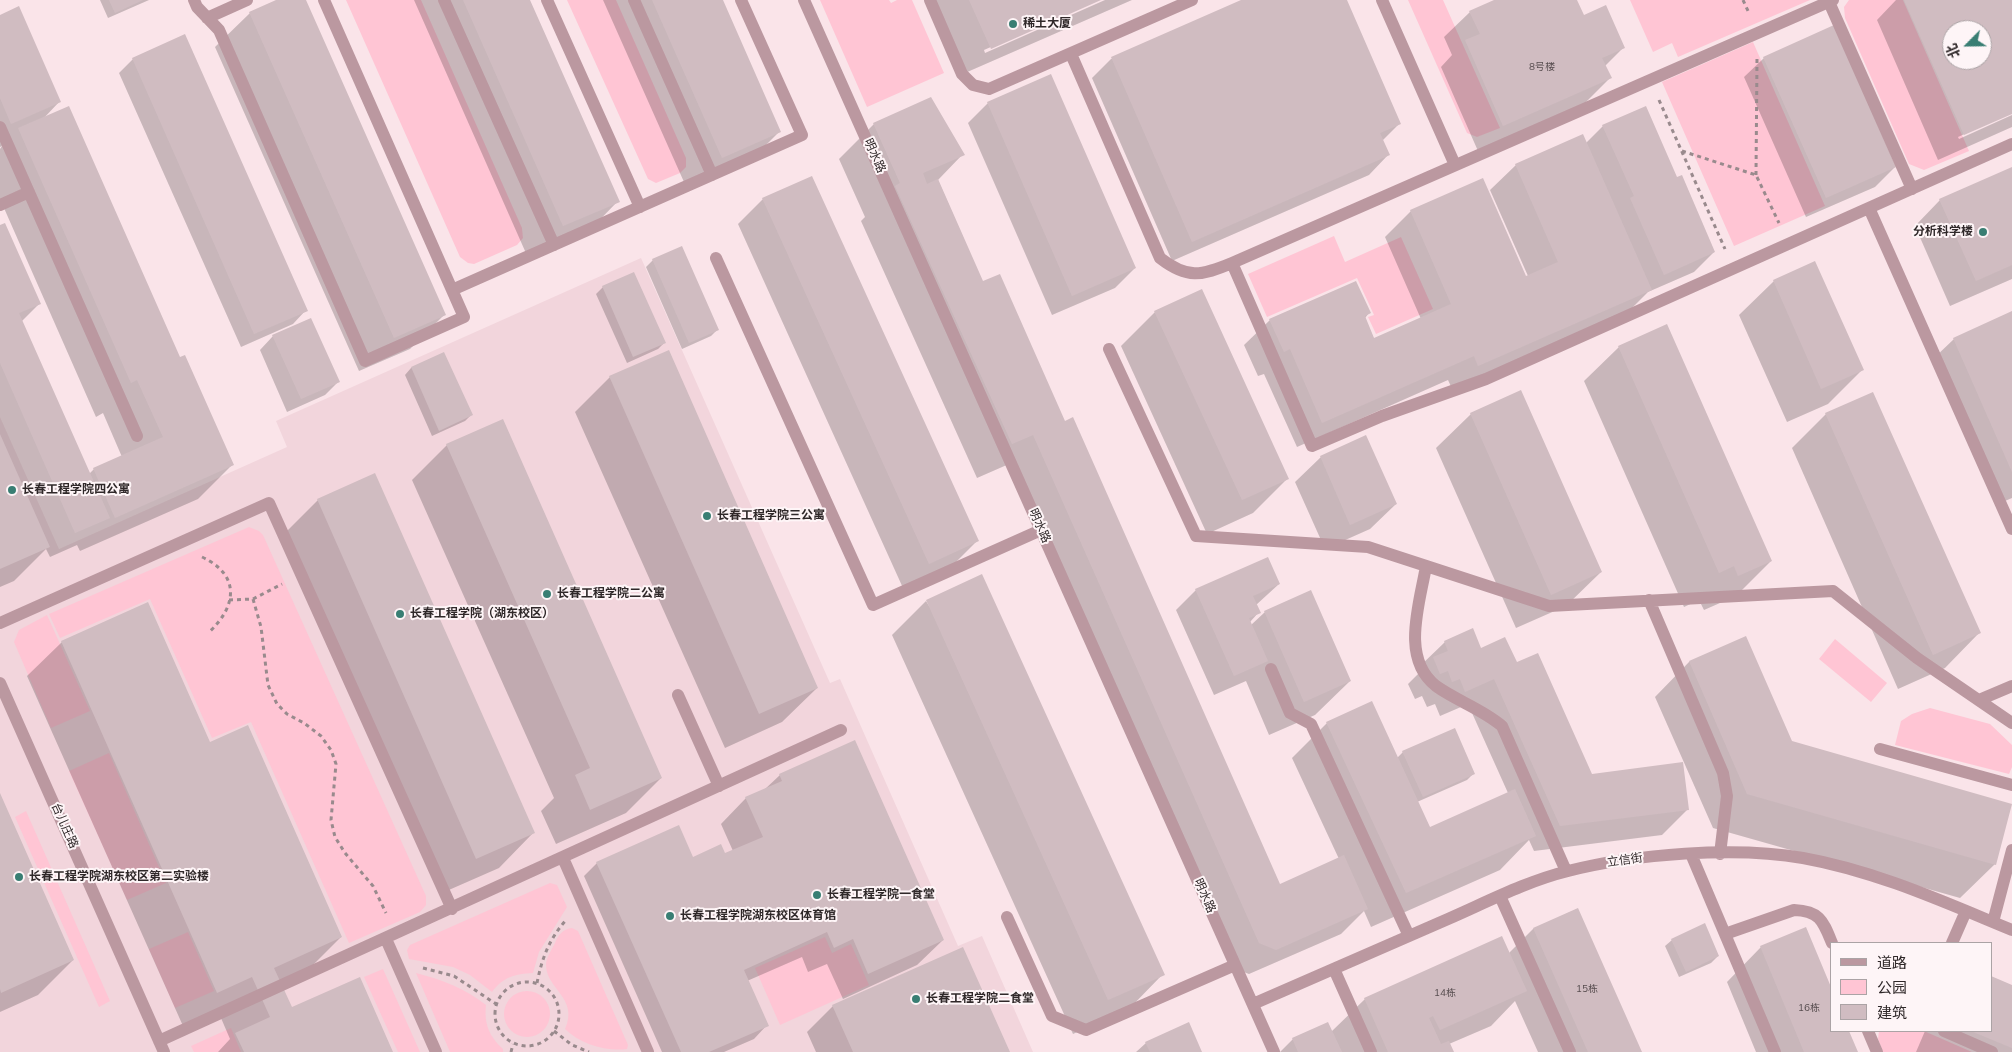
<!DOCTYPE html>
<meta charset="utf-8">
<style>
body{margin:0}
#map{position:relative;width:2012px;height:1052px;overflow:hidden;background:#fae4e9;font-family:"Nunito Sans","Noto Sans SC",sans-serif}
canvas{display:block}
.legend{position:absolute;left:1830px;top:942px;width:162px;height:90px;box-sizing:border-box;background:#fef5f7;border:1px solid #aba3a5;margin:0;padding:6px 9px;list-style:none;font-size:15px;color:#2f2829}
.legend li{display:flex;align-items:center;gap:10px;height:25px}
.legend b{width:25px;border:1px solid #aba3a5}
.north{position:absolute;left:1942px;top:20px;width:50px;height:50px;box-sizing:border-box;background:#fef5f7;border:1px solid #aba3a5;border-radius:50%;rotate:247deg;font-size:14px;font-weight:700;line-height:20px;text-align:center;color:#2f2829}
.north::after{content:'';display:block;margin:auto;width:18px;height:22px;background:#397e73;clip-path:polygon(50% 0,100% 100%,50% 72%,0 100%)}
</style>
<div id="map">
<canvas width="2012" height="1052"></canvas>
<ul class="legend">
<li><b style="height:6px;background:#bb98a0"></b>道路</li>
<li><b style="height:14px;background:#ffc5d4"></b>公园</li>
<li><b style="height:14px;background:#d0bcc1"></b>建筑</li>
</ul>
<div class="north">北</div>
</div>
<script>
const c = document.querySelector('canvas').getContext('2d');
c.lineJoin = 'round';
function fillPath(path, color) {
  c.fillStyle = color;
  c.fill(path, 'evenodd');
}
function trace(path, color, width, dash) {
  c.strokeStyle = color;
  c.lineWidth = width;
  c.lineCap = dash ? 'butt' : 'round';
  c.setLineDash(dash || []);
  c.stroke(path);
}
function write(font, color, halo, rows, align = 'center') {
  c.font = font + ' "Nunito Sans","Noto Sans SC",sans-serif';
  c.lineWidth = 4;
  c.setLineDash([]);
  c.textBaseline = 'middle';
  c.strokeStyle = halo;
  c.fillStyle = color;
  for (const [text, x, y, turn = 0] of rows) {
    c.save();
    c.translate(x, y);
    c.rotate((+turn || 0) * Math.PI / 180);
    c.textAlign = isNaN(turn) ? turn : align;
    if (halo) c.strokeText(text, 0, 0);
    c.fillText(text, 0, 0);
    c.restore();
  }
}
fillPath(new Path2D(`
 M641,258L830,683L840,679L958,946L982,936L1033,1052H0V417L59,549L287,447L276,421Z`), '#f2d5dc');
fillPath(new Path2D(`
 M346,0H421L522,228L523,238L517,245L474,264L468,263L460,257Z
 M567,0H616L686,158V167L680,173L656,183L648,179Z
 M820,0H889L891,3L897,0H912L944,73L867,107Z
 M1408,0H1443L1500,128L1477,137L1467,133Z
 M1630,0H1810L1678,57L1672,43L1653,52Z
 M1849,0H1903L1969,151L1924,170L1909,164L1845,18L1844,7Z
 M1753,42L1825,206L1734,246L1662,82Z
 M1334,236L1345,262L1401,237L1433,309L1376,334L1368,317L1374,315L1357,278L1267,317L1248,274Z
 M249,527L259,531L263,535L426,896V905L420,912L349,943L251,722L212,738L150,599L60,638L49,614Z
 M47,615L90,711L51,728L14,642L19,630Z
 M1835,639L1887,683L1871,702L1819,659Z
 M1930,708L1990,724L2012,745V767L2009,774L1895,745L1901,721L1912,714Z
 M109,753L166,883L127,900L69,771Z
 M26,811L110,1001L99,1007L15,817Z
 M550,883L557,885L567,907L539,952L533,973C515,974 503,977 492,992L470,975L453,967L409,959L407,950L410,945Z
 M572,928L578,931L628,1045L627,1049C607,1052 580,1044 565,1029C579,998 546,989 546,965C546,958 552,949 555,943C558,935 563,929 572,928Z
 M188,932L214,991L175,1008L149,949Z
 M825,937L832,953L851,944L869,985L780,1025L755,968Z
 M383,969L420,1052H398L364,977Z
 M416,973C443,980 464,988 486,1005C484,1024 489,1036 503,1049V1052H450Z
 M504 1014a23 23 0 1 1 46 0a23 23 0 1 1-46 0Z
 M231,1028L241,1052H194L191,1046Z
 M1879,1031H1924L1972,1052H1883L1878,1039Z`), '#ffc5d4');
fillPath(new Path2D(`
 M100,0H149L108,18Z
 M279,0H305L444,315L410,349L359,371L215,47L250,13Z
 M414,0H529L618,201L584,236L529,260Z
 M603,0H721L780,131L745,166L688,191Z
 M933,0H1098L984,50L985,53L1105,0H1132L965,73Z
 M1244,0H1345L1400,123L1382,141L1388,155L1369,175L1172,261L1092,78L1111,59Z
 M1497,0H1576L1583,17L1624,47L1605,66L1610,78L1585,103L1478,151L1441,67L1452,55L1444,37L1470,12Z
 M1896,0H2012V113L1958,137L1959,139L2012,115V127L1938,160L1877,20ZM1952,30H1982V60H1952Z
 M0,16L60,101L43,119L179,359L232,465L198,499L80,551L77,545L50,557L46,549L14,581L0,587V226L40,303L21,322L89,474L94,469L122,457L103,413L96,417L0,199V149L2,146L0,147Z
 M185,36L306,310L293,324L241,347L119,73L133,59Z
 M1764,58L1895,167L1875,187L1806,217L1744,77Z
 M988,103L1135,268L1115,288L1052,315L968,123Z
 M874,124L963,154L938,180L983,283L1064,421L1279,886L1339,859L1292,758L1327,723L1397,758L1403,752L1474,773L1467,780L1417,802L1430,828L1508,793L1468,704L1440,716L1435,704L1427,707L1422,696L1415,699L1408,684L1421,671L1419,667L1445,642L1481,649L1516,664L1592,775L1687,810L1662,835L1534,851L1529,840L1500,870L1371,927L1364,911L1341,934L1249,974L1233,968L1009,464L977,478L861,221L865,217L839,159Z
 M1603,126L1677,179L1714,252L1694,272L1648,292L1625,315L1453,391L1448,380L1297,447L1264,374L1258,376L1244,345L1270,320L1369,313L1365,318L1374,339L1421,319L1385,237L1411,211L1525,277L1528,276L1490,190L1516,165L1586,143Z
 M2012,168V279L1950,306L1915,226L1940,200Z
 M763,199L977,541L952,566L903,588L738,224Z
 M653,260L717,330L711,336L682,349L646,267Z
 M634,274L664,343L658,349L627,363L596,294L603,287Z
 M1774,281L1862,370L1828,404L1787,422L1739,315Z
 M1155,312L1288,478L1253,513L1207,534L1121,346Z
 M2012,313V498L1998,504L1934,358L1954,339Z
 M273,336L338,382L325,395L287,412L260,350Z
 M1619,347L1771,561L1736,596L1704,610L1699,600L1684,607L1584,381Z
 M443,354L471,415L465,421L432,436L405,375L411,368Z
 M610,377L817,688L782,722L725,748L575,412Z
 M1471,414L1601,572L1566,606L1516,628L1436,448Z
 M1826,414L1979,633L1945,668L1898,689L1792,448Z
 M447,445L661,778L626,813L556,844L541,811L554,798L412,480Z
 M1321,457L1396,504L1370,529L1325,549L1295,482Z
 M374,475L533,833L499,868L442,893L283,535L318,500Z
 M1279,584L1256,605L1259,612L1250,622L1251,625L1265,612L1350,681L1315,715L1269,735L1246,681L1214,695L1176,610L1196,590Z
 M926,601L1163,974L1129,1009L1073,1034L892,635Z
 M1745,638L1791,742L1995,864L1960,898L1713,828L1655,697L1689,662Z
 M62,642L209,743L341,937L306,972L280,983L291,1009L392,1052H218L230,1039L218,1011L183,1026L27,676Z
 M780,775L943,940L917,965L843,999L827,964L808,972L802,957L747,981L767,1025L754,1039L724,1052H662L584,876L597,863L693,858L725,855L733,851L721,824L746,798L764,790Z
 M0,796L73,960L38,995L0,1012Z
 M1577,909L1640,1052H1538L1515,1001L1491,1026L1449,1044L1452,1052H1280L1293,1039L1331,1032L1365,999L1508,954L1533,929Z
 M1672,940L1718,956L1711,963L1679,977L1665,946Z
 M1761,947L1831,1031H1848L1857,1052H1756L1727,982Z
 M1991,978L2012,986V1052H1916L1925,1031H1991Z
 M833,1006L1009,1052H816L807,1032Z
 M1146,1043L1201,1052H1136Z`), '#0003');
fillPath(new Path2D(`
 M109,0H143L115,13Z
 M276,0H306L446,315L394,338L249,12Z
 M463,0H530L620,202L563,226Z
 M652,0H723L781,132L722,158Z
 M969,0H1101L991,49Z
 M1241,0H1347L1401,124L1380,133L1390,155L1192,242L1111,57Z
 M1494,0H1577L1584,15L1606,5L1625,48L1602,58L1612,78L1503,126L1465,40L1480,34L1469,11Z
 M1904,0H2012V114L1964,135ZM1952,30H1982V60H1952Z
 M19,6L61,102L11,124L0,98V15Z
 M1834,25L1896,167L1826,198L1763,57Z
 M185,34L308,311L254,334L132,58Z
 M1051,74L1136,268L1072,296L987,102Z
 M931,97L965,155L923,173L927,184L938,179L983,281L1000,274L1065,421L1073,417L1280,884L1344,855L1368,909L1276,950L1259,943L1033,435L1012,444L895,186L900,183L873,123Z
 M69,106L180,357L185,355L234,465L115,518L93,468L163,437L137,380L131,383L18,128Z
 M1646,106L1677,177L1682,175L1715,252L1664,275L1630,198L1634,196L1602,125Z
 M1583,134L1652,290L1478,366L1474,356L1322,423L1290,349L1284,352L1269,319L1356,281L1371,313L1365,316L1374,338L1451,304L1410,210L1483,178L1526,276L1558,262L1515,164Z
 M2012,167V265L1976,281L1939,199Z
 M812,176L979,541L929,564L762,198Z
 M5,223L41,304L19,313L110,518L75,533L0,363V225Z
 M682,246L719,330L689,343L652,259Z
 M1815,261L1864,370L1821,389L1773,280Z
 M634,272L666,343L633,357L602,286Z
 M1202,289L1289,479L1242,500L1154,311Z
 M2012,311V472L1953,338Z
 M311,318L340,382L301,399L272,335Z
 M1667,324L1772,561L1738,576L1734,566L1719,573L1618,346Z
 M669,350L818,688L759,714L609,376Z
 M444,352L473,415L439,431L411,367Z
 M1521,390L1602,572L1551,595L1470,413Z
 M1873,392L1981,633L1933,655L1825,413Z
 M503,419L662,778L590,810L575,775L590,768L446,444Z
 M0,434L50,547L0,569Z
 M1366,435L1397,504L1350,525L1320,456Z
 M375,473L535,833L476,859L317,499Z
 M1268,557L1280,584L1253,596L1261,613L1249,618L1268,661L1234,676L1195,589Z
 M982,574L1165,975L1108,1000L926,600Z
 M1311,590L1351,681L1304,702L1264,611Z
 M148,602L210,742L248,725L342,937L274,968L292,1007L360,977L393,1052H244L235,1033L270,1017L252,977L217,993L61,641Z
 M1473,628L1481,648L1505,637L1517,662L1538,653L1592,774L1683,762L1689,810L1560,826L1494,679L1465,692L1460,679L1452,682L1448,671L1440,674L1433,657L1448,651L1444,641Z
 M1746,636L1792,741L2012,804L1996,865L1747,794L1689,661Z
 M1372,701L1430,827L1515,789L1536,836L1406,893L1326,722Z
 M1455,728L1475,774L1423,797L1402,751Z
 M855,740L944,940L868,974L853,939L834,948L827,932L744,970L769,1026L709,1052H681L596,862L679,825L693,857L721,844L725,853L763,837L745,797L782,781L779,774Z
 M0,793L74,960L1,993L0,989Z
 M1578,908L1642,1052H1588L1533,928Z
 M1705,923L1719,956L1686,972L1671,939Z
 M1806,927L1831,987V1031H1849L1858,1052H1804L1760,946Z
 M1502,936L1527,991L1440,1030L1433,1016L1429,1018L1441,1044L1449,1041L1454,1052H1388L1364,998Z
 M963,947L1010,1052H853L832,1005Z
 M1991,976L2012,985V1048L1971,1031H1991Z
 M1189,1022L1202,1052H1150L1145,1042Z
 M1328,1022L1342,1052H1298L1292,1038Z`), '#d0bcc1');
trace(new Path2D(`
 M1743,0L1749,13
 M1659,100L1725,249
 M1682,151L1756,175L1779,223
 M1756,175L1757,58
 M202,557C241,575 237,607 208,633
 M253,599L261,627L268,685L277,704L287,714L304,723L321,736L331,750L336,764L331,820L335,837L345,853L373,886L386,913
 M229,600L253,599L282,584
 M423,968L454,976L496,1004
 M495 1014a32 32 0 1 1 64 0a32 32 0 1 1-64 0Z
 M537,983C542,958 549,939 567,919
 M554,1031L572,1045L589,1052
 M511,1052L513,1044`), '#998a8d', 3, [4, 4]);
trace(new Path2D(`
 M194,0L197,7L219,30L365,361L464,317L324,0
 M444,0L554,245
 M547,0L640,207
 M634,0L712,175
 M804,0L1274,1052
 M930,0L962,74L973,85L989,89L1192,0
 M1382,0L1455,165
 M1829,2L1912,189
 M207,18L247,0
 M1071,54L1160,258C1187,279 1201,276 1232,263L1833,0
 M0,127L137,436
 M0,205L29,192
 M1869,208L2012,529
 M716,258L873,605L1041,530
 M1232,263L1312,446L1382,416L1486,379L2012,144
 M452,290L802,135L741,0
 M1109,349L1196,536L1368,547L1549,606L1833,591L1917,658L2012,723
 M1426,566C1420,603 1400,658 1436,686C1457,701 1482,709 1502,726L1566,871
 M1649,600L1723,773L1727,796L1720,854
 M0,623L269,503L452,909
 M1271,669L1290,713L1311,724L1409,936
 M0,683L164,1052
 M678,695L719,786
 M1979,700L2012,686
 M1880,749L2012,785
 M1691,854L1775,1052
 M563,858L648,1052
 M1500,896L1570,1052
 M1007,917L1052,1016L1086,1030L1235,965
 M1993,922L2012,850
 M1725,934L1794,910C1820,911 1823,921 1832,943
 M386,939L436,1052
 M1952,943L1966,911
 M1334,969L1371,1052
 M1253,1004C1318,976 1383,947 1448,919C1487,902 1527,881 1568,871C1635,854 1735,846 1803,858C1876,871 1944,902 2012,930
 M1868,1031L1877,1052
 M1944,1031L1992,1052
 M159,1041L841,730`), '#bb98a0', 12);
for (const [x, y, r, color] of [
 [1013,24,5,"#397e73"],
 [1983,232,5,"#397e73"],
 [12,490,5,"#397e73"],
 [707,516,5,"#397e73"],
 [547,594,5,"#397e73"],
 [400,614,5,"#397e73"],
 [19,877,5,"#397e73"],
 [817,895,5,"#397e73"],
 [670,916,5,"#397e73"],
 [916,999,5,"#397e73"]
]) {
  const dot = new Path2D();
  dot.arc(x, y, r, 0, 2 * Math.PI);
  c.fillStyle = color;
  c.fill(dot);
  trace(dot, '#fef5f7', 2);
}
write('10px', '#574d4f', null, [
 ["8号楼",1542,68],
 ["15栋",1587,990],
 ["14栋",1445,994],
 ["16栋",1809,1009]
]);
write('bold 12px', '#2f2829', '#fef5f7', [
 ["稀土大厦",1023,24],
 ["分析科学楼",1973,232,"right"],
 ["长春工程学院四公寓",22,490],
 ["长春工程学院三公寓",717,516],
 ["长春工程学院二公寓",557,594],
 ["长春工程学院（湖东校区）",410,614],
 ["长春工程学院湖东校区第二实验楼",29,877],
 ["长春工程学院一食堂",827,895],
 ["长春工程学院湖东校区体育馆",680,916],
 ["长春工程学院二食堂",926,999]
], 'left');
write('12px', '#2f2829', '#fef5f7', [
 ["明水路",874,156,66],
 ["明水路",1039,526,66],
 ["台儿庄路",64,826,66],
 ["立信街",1625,861,-8],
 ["明水路",1204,896,66]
]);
</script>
